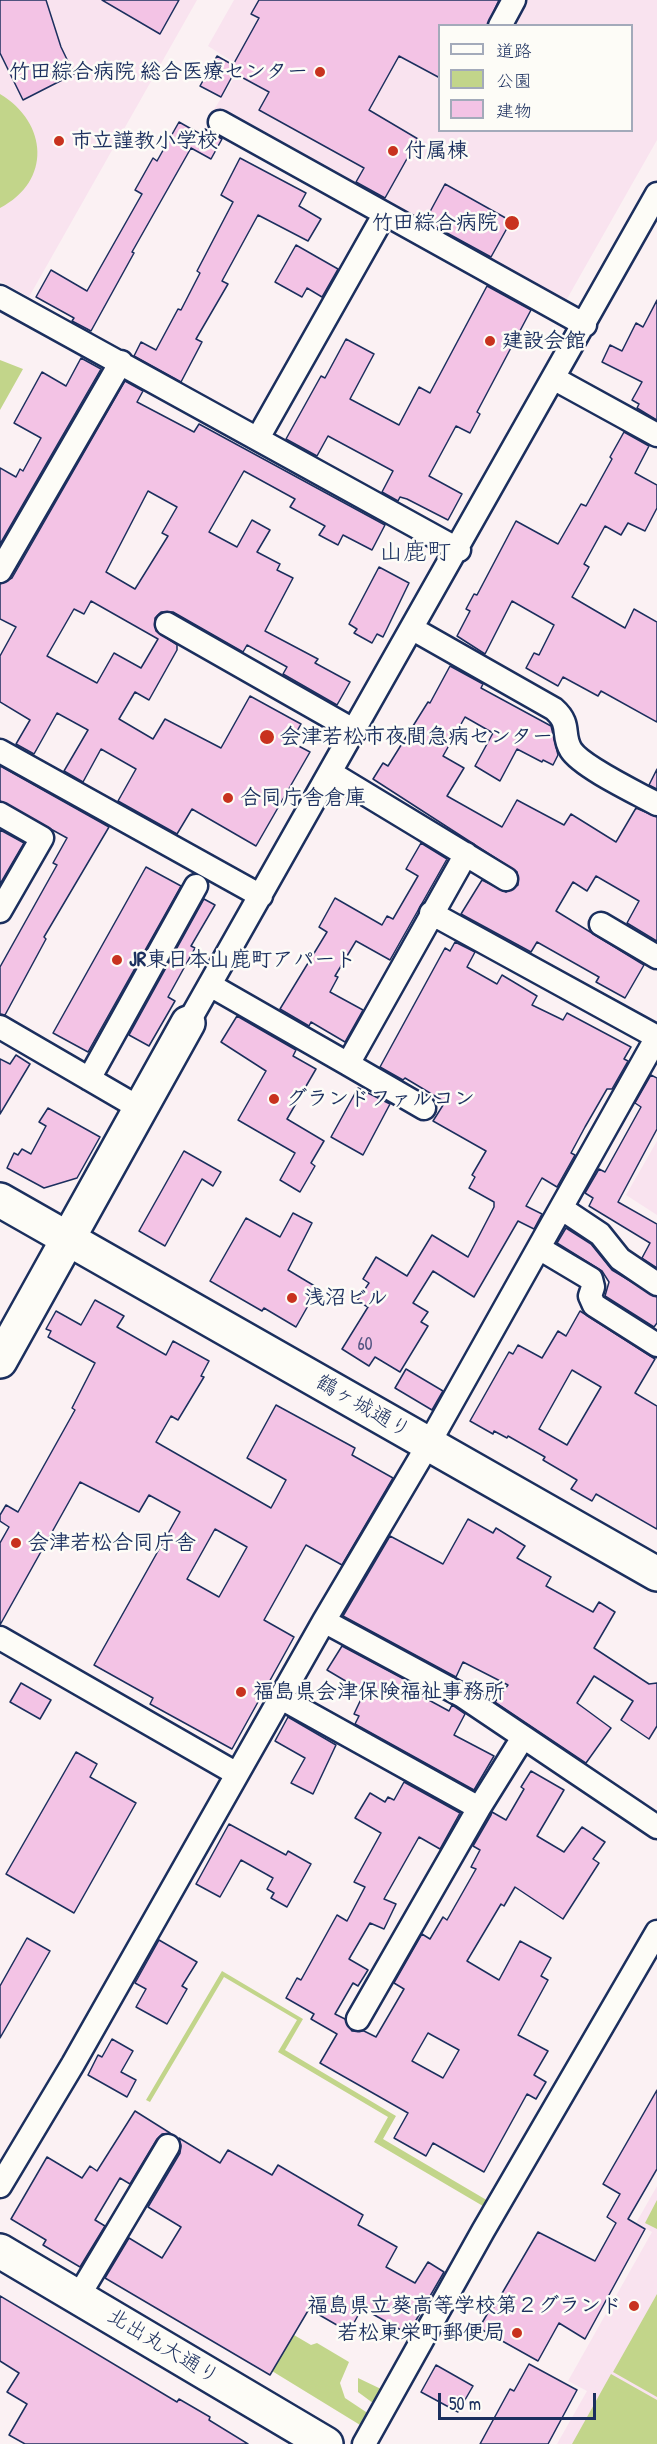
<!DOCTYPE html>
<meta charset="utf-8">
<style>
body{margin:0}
#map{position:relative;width:657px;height:2444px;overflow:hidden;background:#fbf1f3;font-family:"Patrick Hand","Klee One",sans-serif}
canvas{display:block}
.legend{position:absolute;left:438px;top:24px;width:195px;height:108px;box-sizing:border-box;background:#fdfcf7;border:2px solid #a3aaba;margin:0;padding:8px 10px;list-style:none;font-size:18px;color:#1b2f5e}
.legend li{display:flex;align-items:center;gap:12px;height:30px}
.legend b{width:30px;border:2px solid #a3aaba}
.scale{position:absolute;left:438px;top:2393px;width:158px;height:27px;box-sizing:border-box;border:3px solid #1b2f5e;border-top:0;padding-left:8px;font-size:18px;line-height:21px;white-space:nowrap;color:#1b2f5e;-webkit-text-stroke:4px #fdfcf7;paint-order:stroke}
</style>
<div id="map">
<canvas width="657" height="2444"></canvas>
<ul class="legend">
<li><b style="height:8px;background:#fdfcf7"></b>道路</li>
<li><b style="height:16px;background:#c2d58a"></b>公園</li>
<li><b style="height:16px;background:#f3c3e5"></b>建物</li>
</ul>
<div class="scale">50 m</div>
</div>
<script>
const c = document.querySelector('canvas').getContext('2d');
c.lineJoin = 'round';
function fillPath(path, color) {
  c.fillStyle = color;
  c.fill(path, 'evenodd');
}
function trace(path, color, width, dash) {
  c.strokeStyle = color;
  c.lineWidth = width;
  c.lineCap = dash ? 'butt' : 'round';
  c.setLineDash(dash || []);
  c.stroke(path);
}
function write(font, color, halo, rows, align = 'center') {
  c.font = font + ' "Patrick Hand","Klee One",sans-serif';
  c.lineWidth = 5;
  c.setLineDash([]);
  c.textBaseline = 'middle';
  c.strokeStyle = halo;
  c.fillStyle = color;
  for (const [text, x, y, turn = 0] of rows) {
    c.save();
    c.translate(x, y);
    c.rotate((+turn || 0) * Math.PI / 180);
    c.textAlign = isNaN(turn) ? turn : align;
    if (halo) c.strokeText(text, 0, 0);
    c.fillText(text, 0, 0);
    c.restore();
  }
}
fillPath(new Path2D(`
 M0,0H197L29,297L0,281Z
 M234,0H657V140L563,306L213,111L241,67L208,46ZM440,26H632V130H440Z
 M657,1141V1215L626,1195Z
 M657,2186V2444H557L587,2391L568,2381L652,2232L636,2223Z`), '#f9e3ef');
fillPath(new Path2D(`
 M0,94C48,123 52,181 0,208Z
 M0,360L23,369L0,410Z
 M222,1971L303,2019L285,2050L396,2116L383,2139L495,2205L488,2209L374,2142L388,2117L278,2052L297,2020L224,1977L150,2102L146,2100Z
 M657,2200V2229L645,2223Z
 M464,2249L377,2406L358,2392V2378L381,2389Z
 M657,2294V2397L613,2372Z
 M294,2335L311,2345L317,2343L349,2362L340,2383L345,2398L372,2416L365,2428L272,2371Z
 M611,2374L657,2400V2444H572Z`), '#c2d58a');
const building = new Path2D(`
 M0,0H46L61,47L74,74L23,100L0,53Z
 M102,0H179L160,34Z
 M259,0H499L487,26H440V78L399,56L369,110L418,139L385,198L356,182L364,168L259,110L269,92L234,73L221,97L200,86L217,56L233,65L259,18L251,14Z
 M179,122L202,135L205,129L222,139L211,159L191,148L132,252L134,253L91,331L72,321L74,318L36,297L51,270L87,291L142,194L135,190L153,158L157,161Z
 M240,158L306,193L299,206L321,219L308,241L258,215L222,281L228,284L196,339L202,342L181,382L134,356L141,342L156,350L178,309L181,310L200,273L197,271L233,202L221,195Z
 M445,184L511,221L491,257L425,221Z
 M296,245L338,269L322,297L307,288L302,297L275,282Z
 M487,286L531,310L477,412L480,414L470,433L456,426L429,476L462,494L448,520L407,499L400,497L398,501L382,492L393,471L328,436L317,456L286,439L321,376L325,378L346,339L374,354L350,399L399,425L419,387L430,393Z
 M657,300V420L637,408L639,404L632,400L642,382L602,362L610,345L622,351L636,323L643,327Z
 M81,358L101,369L0,544V468L16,477L20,469L23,471L41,438L14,423L42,372L66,386Z
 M125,381L143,391L137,402L194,432L199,424L385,525L372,550L343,535L338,545L319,535L325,526L290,507L295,499L244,471L209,532L237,547L252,520L270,530L257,552L280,564L277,570L293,578L265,631L318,659L315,663L350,682L337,705L283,674L287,667L247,645L243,652L173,612H161L155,618L156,631L177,645V650L149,700L135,692L119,719L153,739L165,719L221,748L250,696L301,724L291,742L310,752L256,846L192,809L177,834L118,801L136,769L101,749L83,782L64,771L88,730L57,713L34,754L16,744L30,720L0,702V656L16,627L0,619V584L12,578ZM148,491L177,507L162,533L168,536L135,589L106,572ZM91,601L158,639L141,668L114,653L97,683L47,656L74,609L84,614Z
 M624,432L649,446L635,473L657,485V508L645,531L628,523L621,535L605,526L584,564L589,567L572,597L625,628L634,609L657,622V722L601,691L598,696L563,677L558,686L526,668L534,653L539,655L554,625L512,601L485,654L457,636L470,611L466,609L474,594L477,595L516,521L558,544L581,504L586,506L612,459L610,457Z
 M379,567L409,583L383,637L377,634L372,643L354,633L357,629L349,624Z
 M450,666L483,684L481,688L551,726L558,755L553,765L543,760L542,762L517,749L500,781L475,766L493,733L465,717L443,756L464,768L447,796L502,827L517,800L564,825L571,814L616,842L636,808L657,817V941L627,923L639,901L596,876L587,891L573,882L556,911L644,965L625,998L596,982L599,977L537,942L531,952L461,914L482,880L506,892L518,885L517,872L373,779L383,763L388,766L428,702L430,703Z
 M0,766L109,827L44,937L46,939L5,1015L0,1014V967L57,865L53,863L67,838L0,801Z
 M657,769V789L649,785Z
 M0,830L24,843L0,884Z
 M421,843L447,859L390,960L356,941L335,976L338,977L330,992L363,1010L345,1042L311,1022L309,1026L280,1009L327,932L319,927L335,898L382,925L387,916L393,919L418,876L406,869Z
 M146,867L181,886L88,1052L53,1033Z
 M204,899L215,905L191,946L195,948L168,997L175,1001L149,1046L129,1035Z
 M455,942L475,952L467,967L497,984L502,975L537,996L532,1005L563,1020L567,1013L631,1047L624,1059L628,1061L612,1089H607L585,1127L571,1153L575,1155L557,1187L542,1178L526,1206L542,1214L534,1229L518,1221L474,1297L433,1271L413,1303L428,1312L421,1322L428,1326L400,1372L375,1357L369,1366L342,1349L368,1307L357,1301L369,1283L363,1279L376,1257L407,1276L432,1235L468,1257L494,1207V1202L469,1188L475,1177L472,1175L486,1151L433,1121L445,1102L405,1078L403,1080L380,1067L445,948L450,951Z
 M237,1016L296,1050L293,1056L316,1069L287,1119L324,1141L311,1163L315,1166L300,1192L280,1180L295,1153L238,1120L266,1071L221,1042Z
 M16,1055L30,1064L0,1114V1059L10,1064Z
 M651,1075L657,1078V1129L618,1202L657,1224V1268L642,1258L650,1243L589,1206L593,1198L585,1193L599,1169L605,1172L641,1107L635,1103Z
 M358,1088L390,1104L363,1155L331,1137Z
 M48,1108L100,1137L77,1178L44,1188L7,1168L14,1153L18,1155L22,1149L31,1154L46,1126L39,1122Z
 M184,1151L221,1172L213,1186L202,1179L165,1246L139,1231Z
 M293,1213L312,1223L288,1270L318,1288L296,1327L264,1308L262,1311L210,1281L246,1218L280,1237Z
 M566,1228L591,1244L612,1270L657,1297V1323L654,1327L605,1296L609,1282L602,1271L557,1243Z
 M95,1300L124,1316L117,1327L166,1355L173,1341L209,1361L201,1376L204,1377L178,1420L171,1416L156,1442L271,1508L286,1480L247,1458L276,1405L355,1448L352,1455L393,1478L342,1565L306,1545L264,1620L294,1637L232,1749L150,1704L153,1698L94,1665L180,1512L149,1495L139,1512L80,1482L0,1625V1543L9,1527L0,1521V1515L6,1505L18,1512L75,1410L72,1408L95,1363L48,1337L51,1331L46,1329L56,1311L81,1325ZM215,1529L247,1547L219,1597L187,1579Z
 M580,1311L655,1359L635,1393L657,1406V1529L596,1494L592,1501L571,1489L577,1480L543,1460L545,1457L508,1436L507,1438L494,1431L493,1434L470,1421L509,1352L513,1354L518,1345L542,1358L558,1331L566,1336ZM572,1370L601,1387L567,1445L539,1429Z
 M406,1369L443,1391L432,1410L395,1388Z
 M468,1519L493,1533L496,1528L525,1546L517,1558L551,1577L546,1586L593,1612L599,1602L615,1612L594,1648L649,1684L657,1683V1726L649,1739L621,1720L633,1701L594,1676L577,1703L611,1728L586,1763L495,1702L508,1685L463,1662L456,1677L343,1616L390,1536L443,1564Z
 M342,1646L417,1686L414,1692L449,1711L452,1705L465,1714L454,1735L494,1756L474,1790L355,1724L359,1716L354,1714L362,1697L356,1694L359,1689L327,1670Z
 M21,1683L51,1700L40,1719L10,1702Z
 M288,1717L336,1745L313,1794L291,1783L305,1758L275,1741Z
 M76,1752L97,1764L90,1777L136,1803L74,1913L6,1874Z
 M531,1771L564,1790L537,1836L564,1852L582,1827L605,1842L593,1859L599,1863L563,1919L515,1887L504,1906L501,1904L467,1961L499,1980L520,1941L551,1958L541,1976L548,1980L518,2035L548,2051L534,2075L546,2082L536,2099L527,2094L484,2172L433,2143L426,2156L394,2138L408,2113L320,2063L337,2034L311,2019L314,2014L286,1998L297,1978L301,1980L337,1915L347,1921L365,1887L354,1882L381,1833L355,1818L370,1793L385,1802L388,1797L394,1800L404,1782L460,1813L440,1849L419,1837L384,1899L396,1904L384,1929L370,1923L349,1959L368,1970L358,1986L353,1983L335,2014L345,2019L352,2031H364L376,2037L404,1989L394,1983L422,1934L430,1939L443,1917L447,1920L476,1869L471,1867L480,1850L473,1846L491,1815L492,1812L506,1820L524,1789L521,1787ZM428,2033L459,2050L443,2078L412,2061Z
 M229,1824L286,1855L288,1851L311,1864L287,1907L271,1898L274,1893L267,1889L273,1878L241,1860L220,1897L196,1884Z
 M27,1938L50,1951L0,2038V1986Z
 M159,1940L197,1962L182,1986L187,1989L167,2024L136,2007L146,1989L135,1983Z
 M112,2039L133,2051L121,2072L136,2080L127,2097L88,2075L98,2055L102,2057Z
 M657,2090V2169L628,2219L645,2229L585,2339L559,2323L538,2361L479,2328L492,2306L494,2307L538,2232L595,2261L616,2223L607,2217L620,2194L603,2184Z
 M135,2111L170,2133L162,2134L157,2139L130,2184L120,2178L95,2220L105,2226L80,2267L43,2245L46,2240L11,2219L47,2157L82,2178L90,2166L97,2171Z
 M179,2138L220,2163L228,2150L272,2175L278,2165L363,2215L358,2225L397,2247L386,2267L415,2283L428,2262L444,2272L408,2334L362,2308L349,2332L309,2309L270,2375L105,2278L129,2238L162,2258L181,2227L148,2207L180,2153L181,2146Z
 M0,2296L177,2402L179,2399L210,2417L209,2420L248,2444H25L9,2435L27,2404L7,2392L19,2373L0,2361Z
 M529,2364L577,2390L548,2444H480L510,2389L514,2391Z
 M436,2365L473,2386L458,2412L421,2392Z`);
fillPath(building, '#f3c3e5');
trace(building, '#1b2f5e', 1.5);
const street = new Path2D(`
 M500,26L514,0
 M220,122L585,325
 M0,297L459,550
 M555,379L657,435
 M258,438L384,215
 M0,571L121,362
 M167,624L355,731
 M413,629L554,709C572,725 561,734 571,750C582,767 637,793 657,804
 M0,751L261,896
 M331,773L506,879
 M0,814L42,838L0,911
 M431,913L657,1037
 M601,924L657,957
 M210,985L348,1064L466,854
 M188,1023L657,194
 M0,1027L141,1109
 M348,1064L424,1108
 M89,1079L196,886
 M561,1208L600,1234L620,1259L657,1284
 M539,1248L591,1279L593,1287L590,1296L594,1305L657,1345
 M324,1621L461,1695L657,1827
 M0,1638L237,1774
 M281,1698L479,1808
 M358,2019L479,1808L522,1739
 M0,2186L73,2064L324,1621L428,1445L657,1037
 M78,2297L168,2146
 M364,2444L483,2231L657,1932`);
const secondary = new Path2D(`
 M0,1361L188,1023
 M0,2251L326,2444`);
const highway = new Path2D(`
 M0,1200L657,1574`);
trace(street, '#1b2f5e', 27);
trace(secondary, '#1b2f5e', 38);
trace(highway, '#1b2f5e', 38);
trace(street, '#fdfcf7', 22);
trace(secondary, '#fdfcf7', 33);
trace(highway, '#fdfcf7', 33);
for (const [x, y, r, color] of [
 [320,72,6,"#c8321e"],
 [59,141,6,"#c8321e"],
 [393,151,6,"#c8321e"],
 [512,223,8,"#c8321e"],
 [490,341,6,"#c8321e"],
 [267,737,8,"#c8321e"],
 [228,798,6,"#c8321e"],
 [117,960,6,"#c8321e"],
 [274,1099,6,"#c8321e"],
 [292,1298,6,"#c8321e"],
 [16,1543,6,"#c8321e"],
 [241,1692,6,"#c8321e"],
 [634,2306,6,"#c8321e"],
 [517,2333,6,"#c8321e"]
]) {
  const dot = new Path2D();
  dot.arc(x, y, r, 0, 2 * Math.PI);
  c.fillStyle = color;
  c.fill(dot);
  trace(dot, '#fdfcf7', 2);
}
write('18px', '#515480', null, [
 ["60",365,1345]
]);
write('bold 21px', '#1b2f5e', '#fdfcf7', [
 ["竹田綜合病院 総合医療センター",308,72,"right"],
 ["市立謹教小学校",71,141],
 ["付属棟",405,151],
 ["竹田綜合病院",498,223,"right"],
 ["建設会館",502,341],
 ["会津若松市夜間急病センター",280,737],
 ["合同庁舎倉庫",240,798],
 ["JR東日本山鹿町アパート",129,960],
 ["グランドファルコン",286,1099],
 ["浅沼ビル",304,1298],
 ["会津若松合同庁舎",28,1543],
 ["福島県会津保険福祉事務所",253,1692],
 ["福島県立葵高等学校第２グランド",622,2306,"right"],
 ["若松東栄町郵便局",505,2333,"right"]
], 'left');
write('21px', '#1b2f5e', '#fdfcf7', [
 ["鶴ヶ城通り",363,1407,30],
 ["北出丸大通り",163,2347,31]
]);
write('24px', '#1b2f5e', '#fdfcf7', [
 ["山鹿町",415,553]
]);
</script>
